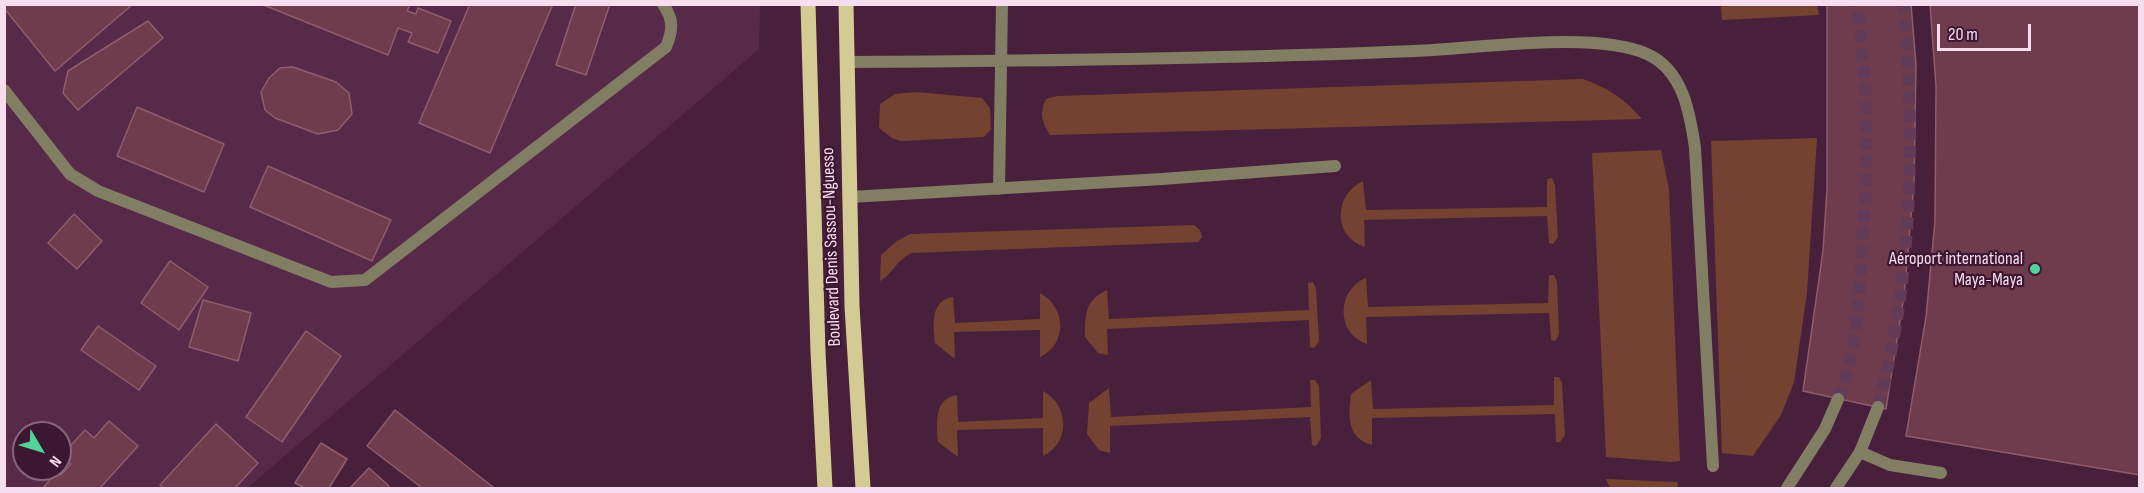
<!DOCTYPE html>
<meta charset="utf-8">
<style>
body{margin:0}
#map{position:relative;width:2144px;height:493px;overflow:hidden;background:#48203c;font-family:"Sofia Sans Condensed",sans-serif}
canvas{display:block}
.frame{position:absolute;inset:0;border:6px solid #f7dded;pointer-events:none}
.north{position:absolute;left:12px;top:421px;width:60px;height:60px;box-sizing:border-box;background:#3d1632;border:2px solid #87667d;border-radius:50%;rotate:128deg;font-size:16px;font-weight:700;line-height:24px;text-align:center;color:#f7dded}
.north::after{content:'';display:block;margin:auto;width:21px;height:27px;background:#52d397;clip-path:polygon(50% 0,100% 100%,50% 72%,0 100%)}
.scale{position:absolute;left:1937px;top:24px;width:94px;height:27px;box-sizing:border-box;border:3px solid #f7dded;border-top:0;padding-left:8px;font-size:18px;line-height:21px;white-space:nowrap;color:#f7dded;-webkit-text-stroke:4px #3d1632;paint-order:stroke}
</style>
<div id="map">
<canvas width="2144" height="493"></canvas>
<div class="frame"></div>
<div class="north">N</div>
<div class="scale">20 m</div>
</div>
<script>
const c = document.querySelector('canvas').getContext('2d');
c.lineJoin = 'round';
function fillPath(path, color) {
  c.fillStyle = color;
  c.fill(path, 'evenodd');
}
function trace(path, color, width, dash) {
  c.strokeStyle = color;
  c.lineWidth = width;
  c.lineCap = dash ? 'butt' : 'round';
  c.setLineDash(dash || []);
  c.stroke(path);
}
function write(font, color, halo, rows, align = 'center') {
  c.font = font + ' "Sofia Sans Condensed",sans-serif';
  c.lineWidth = 4.5;
  c.setLineDash([]);
  c.textBaseline = 'middle';
  c.strokeStyle = halo;
  c.fillStyle = color;
  for (const [text, x, y, turn = 0] of rows) {
    c.save();
    c.translate(x, y);
    c.rotate((+turn || 0) * Math.PI / 180);
    c.textAlign = isNaN(turn) ? turn : align;
    if (halo) c.strokeText(text, 0, 0);
    c.fillText(text, 0, 0);
    c.restore();
  }
}
fillPath(new Path2D(`
 M4,5H760L759,49L247,488H5ZM24,433H60V469H24Z`), '#582a4a');
fillPath(new Path2D(`
 M1721,5H1817L1819,15L1722,20Z
 M1583,79C1608,88 1625,99 1642,119L1050,135C1042,122 1039,114 1046,99L1057,96Z
 M916,92L982,98L990,108L991,129L984,137L901,141L892,138L879,128L880,104L895,94Z
 M1817,138L1807,293L1794,382L1781,415L1753,456L1722,453L1711,141Z
 M1661,150L1669,189L1680,461L1671,462L1606,457L1592,153Z
 M1552,178L1555,185L1558,237L1553,244L1549,243L1547,216L1364,220L1365,247C1332,237 1334,194 1363,181L1366,210L1547,207V179Z
 M1194,225L1200,230L1202,237L1198,242L912,253C896,260 892,275 880,281L881,255L897,241L910,234Z
 M1549,275H1554L1557,282L1559,334L1555,341L1551,340L1549,313L1366,317L1367,344C1336,334 1336,290 1366,278L1368,307L1548,303Z
 M1313,282L1316,289L1319,341L1314,348L1310,347L1309,320L1107,329L1108,355L1098,353L1085,337C1085,315 1085,300 1107,290L1109,319L1309,310L1308,283Z
 M1040,293C1066,307 1068,344 1040,357V330L954,332L955,359L935,343C933,326 930,300 953,297L955,323L1040,319Z
 M1554,377H1559L1562,383L1565,435L1560,442H1556L1555,414L1372,418V445C1347,438 1348,417 1351,394L1371,380L1373,409L1554,405Z
 M1310,380H1315L1319,386L1321,438L1316,446L1312,445L1310,417L1110,426V453L1099,450L1087,434L1089,403L1109,388L1111,417L1311,407Z
 M1043,391C1069,405 1071,443 1043,456V428L957,430L958,457L938,442C937,423 933,399 957,395L958,422L1043,418Z
 M1606,479L1678,482L1677,488H1610Z`), '#744230');
const building = new Path2D(`
 M4,4H133L55,71L4,8Z
 M261,4H410L407,11L416,14L418,8L451,21L438,53L408,42L412,33L398,28L388,55Z
 M470,4H553L490,153L419,123Z
 M576,4H610L586,75L556,65Z
 M1827,4H1911L1916,65L1914,183L1904,296L1886,409L1803,391L1823,251L1827,189Z
 M1930,4H2140V475L1906,436L1926,317L1935,221L1936,86Z
 M148,21L163,38L78,110L63,93L68,71Z
 M293,67L336,82L349,93L352,114L338,130L318,134L275,118L265,110L261,92L269,78L280,68Z
 M137,107L224,144L204,192L117,156Z
 M268,166L391,220L372,261L250,207Z
 M74,214L102,241L77,269L48,243Z
 M170,261L208,287L179,330L141,303Z
 M203,300L251,313L238,361L189,347Z
 M98,326L156,366L139,390L81,350Z
 M306,331L341,356L282,442L246,417Z
 M395,410L493,487L491,488H422L367,446Z
 M109,421L138,446L100,488H43L57,472L61,475L71,464L61,456L85,430L94,438Z
 M216,424L258,463L235,488H163L160,485Z
 M321,443L347,459L329,488H305L295,483Z
 M369,468L389,486L387,488H350Z`);
fillPath(building, '#6e3c4c');
trace(building, '#915c6c', 1.5);
trace(new Path2D(`
 M1838,399C1856,358 1858,308 1861,264C1868,177 1869,91 1857,4
 M1878,407C1914,277 1914,138 1904,4`), '#623c57', 12, [12, 6]);
trace(new Path2D(`
 M846,62C1036,61 1226,59 1415,51C1476,49 1594,30 1647,54C1683,70 1690,113 1695,148L1713,466
 M4,90L70,174L98,191L331,282L365,280L666,47C673,30 674,20 663,4
 M999,189L1002,4
 M850,197L1162,179L1335,166
 M1860,452L1890,465L1941,473`), '#827e64', 12);
trace(new Path2D(`
 M1787,488L1825,429L1838,399
 M1836,488L1860,452L1878,407`), '#827e64', 12);
trace(new Path2D(`
 M808,4L818,352L825,488
 M846,4L852,306L863,488`), '#d4cb94', 15);
for (const [x, y, r, color] of [
 [2035,269,6,"#52d397"]
]) {
  const dot = new Path2D();
  dot.arc(x, y, r, 0, 2 * Math.PI);
  c.fillStyle = color;
  c.fill(dot);
  trace(dot, '#3d1632', 2);
}
write('18px', '#f7dded', '#3d1632', [
 ["Boulevard Denis Sassou-Nguesso",832,247,-92]
]);
write('18px', '#f7dded', '#3d1632', [
 ["Aéroport international",2023,259],
 ["Maya-Maya",2023,280]
], 'right');
</script>
